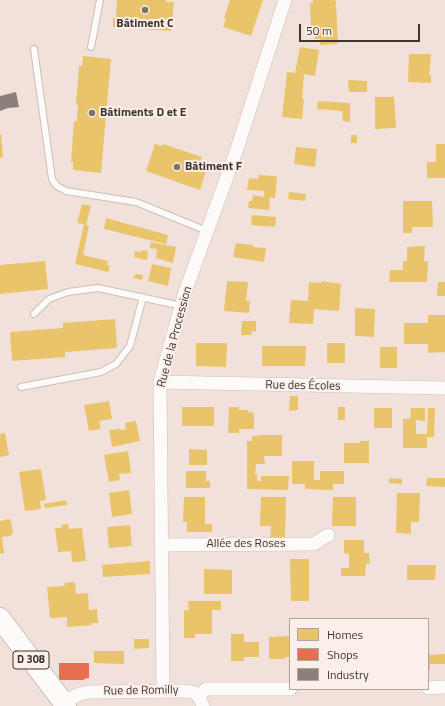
<!DOCTYPE html>
<meta charset="utf-8">
<style>
body{margin:0}
#map{position:relative;width:445px;height:706px;overflow:hidden;background:#f2e1db;font-family:"Titillium Web",sans-serif}
canvas{display:block}
.legend{position:absolute;left:289px;top:618px;width:140px;height:72px;box-sizing:border-box;background:#fbefea;border:1px solid #b0a49f;margin:0;padding:5px 7px;list-style:none;font-size:12px;color:#40342f}
.legend li{display:flex;align-items:center;gap:8px;height:20px}
.legend b{width:20px;border:1px solid #b0a49f}
.scale{position:absolute;left:299px;top:24px;width:121px;height:18px;box-sizing:border-box;border:2px solid #40342f;border-top:0;padding-left:5px;font-size:12px;line-height:14px;white-space:nowrap;color:#40342f;-webkit-text-stroke:3px #fbefea;paint-order:stroke}
</style>
<div id="map">
<canvas width="445" height="706"></canvas>
<ul class="legend">
<li><b style="height:11px;background:#e9c46a"></b>Homes</li>
<li><b style="height:11px;background:#e76f51"></b>Shops</li>
<li><b style="height:11px;background:#8a817c"></b>Industry</li>
</ul>
<div class="scale">50 m</div>
</div>
<script>
const c = document.querySelector('canvas').getContext('2d');
c.lineJoin = 'round';
function fillPath(path, color) {
  c.fillStyle = color;
  c.fill(path, 'evenodd');
}
function trace(path, color, width, dash) {
  c.strokeStyle = color;
  c.lineWidth = width;
  c.lineCap = dash ? 'butt' : 'round';
  c.setLineDash(dash || []);
  c.stroke(path);
}
function write(font, color, halo, rows, align = 'center') {
  c.font = font + ' "Titillium Web",sans-serif';
  c.lineWidth = 4;
  c.setLineDash([]);
  c.textBaseline = 'middle';
  c.strokeStyle = halo;
  c.fillStyle = color;
  for (const [text, x, y, turn = 0] of rows) {
    c.save();
    c.translate(x, y);
    c.rotate((+turn || 0) * Math.PI / 180);
    c.textAlign = isNaN(turn) ? turn : align;
    if (halo) c.strokeText(text, 0, 0);
    c.fillText(text, 0, 0);
    c.restore();
  }
}
fillPath(new Path2D(`
 M117,0H166V2H174L171,31L113,27V18H116Z
 M230,0H263L251,36L223,27L226,19L224,18Z
 M313,0H335L336,2L338,44L320,45V39H315V31L311,32L310,3H313Z
 M300,47L319,50L315,76L304,74L302,99H304L302,119L282,117L287,72L295,73Z
 M409,54H431L429,75H431V83L408,82Z
 M83,56L111,59L101,173L73,170V162H71L74,121H77L78,105L76,104L79,66H82Z
 M348,80L367,81V92H349Z
 M375,97H394L396,128L375,129Z
 M318,101L350,103V122L343,121L342,111L317,109Z
 M0,134H1L3,157L0,158Z
 M351,135H357V143H351Z
 M155,144L162,146L163,144L202,157L201,160L209,162L200,190L146,171Z
 M436,144H445V178H427V162H436Z
 M296,147L317,149L315,167L294,164Z
 M258,175L277,176L275,198L270,197L269,210L248,208L249,201H252L253,195L264,197V191L247,190L249,178L258,179Z
 M289,192L306,194L305,201L288,199Z
 M403,201H432L433,227H412V233H403Z
 M82,204L91,206L86,225L89,226L83,255L108,261L107,265L110,266L108,272L75,264L84,224L77,223Z
 M252,215L276,217L275,227L251,225Z
 M106,218L168,235L166,244L104,229Z
 M151,242L176,247L173,263L156,258L157,249L150,248Z
 M236,243L253,245V247L266,248L264,262L233,257Z
 M425,246L424,261H428L427,282H389L390,270H403V261H407V247Z
 M142,250L148,251L147,260L134,257L135,251L142,252Z
 M45,261L48,289L0,294V265Z
 M152,264L171,268L168,286L148,281Z
 M136,274L143,275L142,280L133,278L134,275L136,276Z
 M227,281L248,282L246,301H250L249,313L224,311Z
 M321,281L341,284L339,311L314,309L313,324L289,323L291,300L308,301L309,282L321,283Z
 M438,282H445V296H437Z
 M355,308L375,309L374,337L355,336Z
 M428,315H445V352L428,353V344H404V323H428Z
 M115,319L117,348L65,352V357L12,361L10,332L63,328V323Z
 M242,321H256V332L252,331L251,335H241Z
 M196,343H227L226,367L196,366Z
 M327,343H345V363H327Z
 M262,346H306L305,366H262Z
 M380,347H397V368H380Z
 M290,396H298V410L289,411Z
 M109,401L112,419L99,421L101,429L89,431L84,405Z
 M182,407H214V426H182Z
 M229,407H239V410H248V412L254,413V429H239V433H228Z
 M338,407H345V420H338Z
 M374,408H392V428H374Z
 M411,408H425V421L416,420V434H427L428,408H435L434,437H427V448H403V419H410Z
 M136,421L140,441L112,447L109,430L120,429L121,430L126,429L125,423Z
 M5,433L9,455L0,457V434Z
 M258,435H282V456H264L265,464H257L256,465L255,474H257V481H261V476H289L288,490L247,489V441H252V436H258Z
 M360,441H369V463H344V443H360Z
 M189,449L207,450V465H189Z
 M128,451L131,473L119,474L120,480L109,482L104,455Z
 M292,461H314V480H320V471H344V484H333V490L305,489V484H292Z
 M41,469L46,500L40,501L41,509L25,511L19,472Z
 M186,471H206V481H210V488H186Z
 M389,478L402,479V484L389,483Z
 M427,478H445V487L426,486Z
 M129,490L132,514L112,517L109,493Z
 M397,493H420L419,522H411V534L396,533Z
 M184,497H205V524H212V532H187V522H183Z
 M261,497H286L285,539H270L271,526H260Z
 M333,497H356V526H332Z
 M66,500L67,505L45,508L44,504Z
 M9,519L11,522L13,533L10,536L2,537L4,553L0,554V521Z
 M68,524L69,529L82,528L86,561L72,562L71,551L58,552L55,528H62L61,525Z
 M130,525L132,546L109,548L107,527Z
 M344,540H364V553H369L370,563L366,564L365,576H341V568H349V554L344,553Z
 M290,559H309V601H291Z
 M150,561V574L103,577L102,565Z
 M407,565H436L435,580H407Z
 M204,569L232,570V594H204Z
 M75,582L76,594L88,593L89,610L97,609L98,623H91L92,625L67,627V617L50,618L47,587L65,586L64,583Z
 M188,601H221V610H212V634H195V638H184V610H189Z
 M231,634H244V642H259V657H244V661H231Z
 M290,636V657H285V659H269V637Z
 M134,639H149V648L134,649Z
 M94,651H124V664L94,663Z
 M428,653H430V655L445,654V664H430V670H428Z`), '#e9c46a');
fillPath(new Path2D(`
 M59,663H89V678L84,679V680H59Z`), '#e76f51');
fillPath(new Path2D(`
 M16,92L19,107L8,108L0,111V96Z`), '#8a817c');
const lane = new Path2D(`
 M91,47L100,0
 M34,49L52,179L57,186L66,191L136,202L207,231
 M34,314L49,299L68,292L98,288L182,306
 M21,387L101,372L116,364L130,346L143,297`);
const street = new Path2D(`
 M160,382L445,388
 M162,545L314,544L328,535
 M428,688L445,687
 M163,690L160,382L185,292L236,152L285,0
 M199,696L206,689H290
 M62,702L80,694L89,692L182,691C196,691 198,693 203,706`);
const primary = new Path2D(`
 M0,618L66,706`);
trace(lane, '#cbbeb9', 8);
trace(street, '#cbbeb9', 14);
trace(primary, '#cbbeb9', 22);
trace(lane, '#fdfafa', 6);
trace(street, '#fdfafa', 13);
trace(primary, '#fdfafa', 20);
for (const [x, y, r, color] of [
 [145,10,4,"#7e716b"],
 [92,113,4,"#7e716b"],
 [177,167,4,"#7e716b"]
]) {
  const dot = new Path2D();
  dot.arc(x, y, r, 0, 2 * Math.PI);
  c.fillStyle = color;
  c.fill(dot);
  trace(dot, '#fbefea', 1.5);
}
for (const [x, y, w] of [
 [31,660,36]
]) {
  const box = new Path2D();
  box.roundRect(x - w / 2, y - 9, w, 18, 3);
  c.fillStyle = '#fbefea';
  c.fill(box);
  trace(box, '#40342f', 1);
}
write('bold 11px', '#40342f', null, [
 ["D 308",31,660]
]);
write('bold 12px', '#40342f', '#fbefea', [
 ["Bâtiment C",145,24,"center"],
 ["Bâtiments D et E",100,113],
 ["Bâtiment F",185,167]
], 'left');
write('12px', '#40342f', '#fbefea', [
 ["Rue de la Procession",175,337,-75],
 ["Rue des Écoles",303,386,1],
 ["Allée des Roses",246,544],
 ["Rue de Romilly",141,691,-1]
]);
</script>
